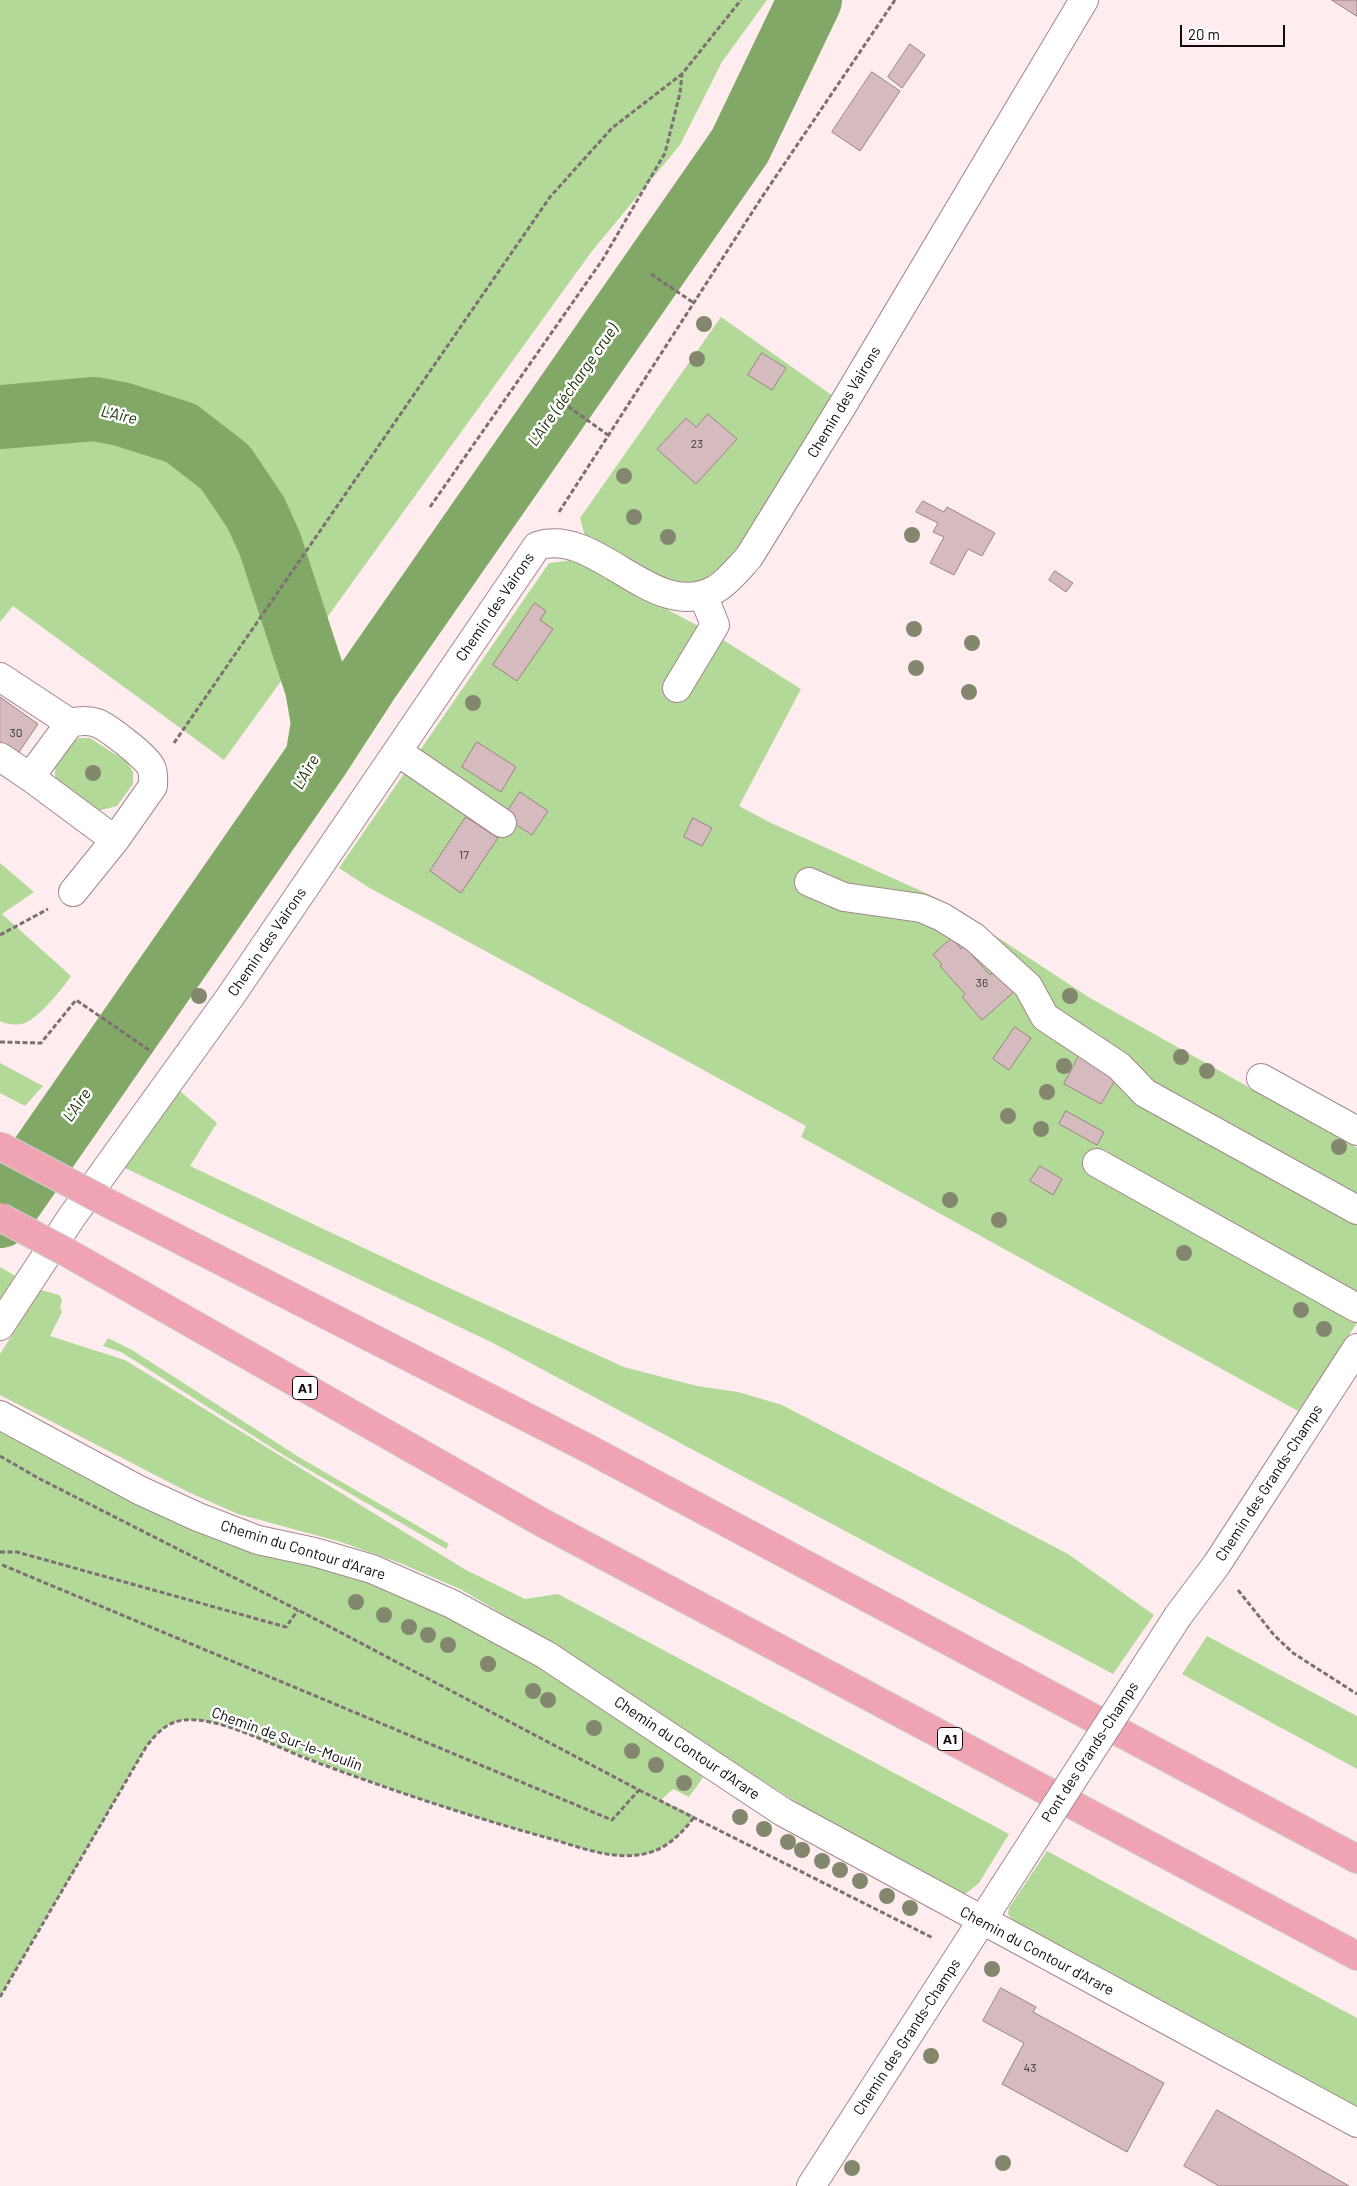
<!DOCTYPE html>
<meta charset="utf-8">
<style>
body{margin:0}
#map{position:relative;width:1357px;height:2186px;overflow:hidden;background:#feecef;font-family:Barlow,sans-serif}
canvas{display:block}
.scale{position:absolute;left:1180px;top:25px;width:105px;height:22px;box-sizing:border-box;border:2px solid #11090a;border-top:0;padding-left:6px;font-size:15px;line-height:18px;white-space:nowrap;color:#11090a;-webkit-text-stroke:4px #fff;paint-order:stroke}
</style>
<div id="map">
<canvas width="1357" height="2186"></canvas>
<div class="scale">20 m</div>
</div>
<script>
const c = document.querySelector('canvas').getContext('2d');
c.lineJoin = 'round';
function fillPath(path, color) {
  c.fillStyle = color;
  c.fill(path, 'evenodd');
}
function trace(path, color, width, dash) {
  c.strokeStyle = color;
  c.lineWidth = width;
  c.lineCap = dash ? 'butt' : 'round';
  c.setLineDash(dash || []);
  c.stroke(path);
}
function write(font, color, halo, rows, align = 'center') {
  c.font = font + ' Barlow,sans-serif';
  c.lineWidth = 5;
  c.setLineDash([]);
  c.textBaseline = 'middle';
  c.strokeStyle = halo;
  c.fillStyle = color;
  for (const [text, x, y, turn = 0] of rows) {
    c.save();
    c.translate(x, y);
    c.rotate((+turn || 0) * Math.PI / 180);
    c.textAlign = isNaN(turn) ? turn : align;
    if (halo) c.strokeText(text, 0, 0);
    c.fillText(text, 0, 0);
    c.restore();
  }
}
fillPath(new Path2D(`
 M0,0H767L722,62L680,145L592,251L224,760L13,606L0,622Z
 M721,317L833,396L735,555L705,579L681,586L648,577L586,540L580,518Z
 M574,560L717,636L801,689L739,806L769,822L941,900L1090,998L1357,1148V1323L1298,1411L801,1137L806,1126L368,887L339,868L549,563Z
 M79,738H90L127,762L133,772V784L117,806L97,811C86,803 71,796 61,786C45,770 65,747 79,738Z
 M0,863L34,892L2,914L71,976C64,987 39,1017 27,1022C19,1026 7,1025 0,1021Z
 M0,1063L43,1086L25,1106L0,1093Z
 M180,1091L217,1123L190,1166L436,1282L624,1367L697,1386L738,1392L782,1405L1068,1554L1154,1615L1113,1674L491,1342L125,1168Z
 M0,1267L19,1278L0,1306Z
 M41,1290L59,1295L62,1300L60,1307L62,1312L50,1336L125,1360L466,1570L525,1599L558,1594L1009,1834L979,1883L963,1896L834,1826L699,1740L578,1659L462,1590L400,1563L341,1542L238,1514L188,1492L0,1395V1354Z
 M108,1338L132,1350L302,1459L449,1544L446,1549L285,1456L121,1352L103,1346Z
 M0,1415L139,1490L372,1569L712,1765L689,1797L673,1789L661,1800L695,1816C683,1832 668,1848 648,1853C615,1862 580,1847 548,1838C463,1815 379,1786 297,1754C264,1742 220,1717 185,1720C167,1721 156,1734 146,1747L0,1997Z
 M1207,1636L1357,1716V1769L1182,1674Z
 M1047,1851L1357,2018V2107L1013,1921L1008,1914L1009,1908Z`), '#b3d999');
trace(new Path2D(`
 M0,417L94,409L121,414L181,433L225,467L256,513L270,544L317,688L323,723L317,759L0,1216
 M317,759L367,682L740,146L810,0`), '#82a867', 64);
const building = new Path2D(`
 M1332,0H1357V16Z
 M910,44L925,55L902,88L888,77Z
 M872,72L900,91L860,151L832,132Z
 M762,353L786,368L772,390L748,375Z
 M708,414L737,439L696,484L657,449L686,418L696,427Z
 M923,501L944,512L947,507L995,533L982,556L968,549L954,575L930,563L944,537L933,532L938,523L916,512Z
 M1055,571L1073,583L1066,592L1049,580Z
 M535,603L546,611L540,620L553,629L517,681L493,665Z
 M0,697L38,724L17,755L0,743Z
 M477,742L516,767L501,792L462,767Z
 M520,792L548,811L532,835L504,817Z
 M466,817L498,838L461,893L430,871Z
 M693,818L712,828L702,846L684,837Z
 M952,938L961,949L964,946L990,975L997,969L1016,990L982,1020L962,997L965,994L940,966L942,964L933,955Z
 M1015,1027L1031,1038L1009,1070L993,1059Z
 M1079,1056L1117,1077L1101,1104L1064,1084Z
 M1066,1111L1104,1132L1097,1145L1059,1124Z
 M1040,1166L1062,1179L1053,1195L1030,1181Z
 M1001,1988L1036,2007L1033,2012L1164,2083L1127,2152L1002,2084L1024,2043L983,2021Z
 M1217,2110L1349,2186H1219L1184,2166Z`);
fillPath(building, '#d5babe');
trace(building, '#9c8287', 1);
const minor = new Path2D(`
 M0,677L70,723L30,777L115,840L73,892
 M677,688L715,625L703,595
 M70,723C78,721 88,720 97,723C106,726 147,757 151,767C154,773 153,779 153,786L115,840
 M398,752L502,823
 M0,757L30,777
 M809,882L844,897L921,908L942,917L974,937L1028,986L1045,1017L1119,1066L1145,1093L1357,1210
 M1261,1078L1357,1131
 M1097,1163L1357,1308
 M0,1326L71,1218L230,997L537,546C598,526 654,625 716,589C729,581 739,568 749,557L844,403L1084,0
 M0,1415L139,1490L198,1517L258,1540L314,1552L372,1569L452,1604L546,1655L783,1812L1357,2123
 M1178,1616L1217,1564L1357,1348
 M811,2186L1003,1888`);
const highway = new Path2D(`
 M102,1200L589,1449L1357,1859
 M68,1253L543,1523L1357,1956`);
trace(minor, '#a2888c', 30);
trace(highway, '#cfcece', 30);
trace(new Path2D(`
 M651,274L694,303
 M562,402L608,435
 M430,507L603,259L665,153L680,93L682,74L741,0
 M559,512L762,197L895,0
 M174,743L550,197L612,128L682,74
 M0,935L48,909
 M0,1042L41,1043L76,1000L152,1052
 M0,1456L38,1478L298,1610L639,1790L612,1820L0,1564
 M0,1552H17L286,1627L298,1610
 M1238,1590L1274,1635L1293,1653L1357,1694
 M639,1790L933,1938
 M0,1997L146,1747C156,1734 167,1721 185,1720C219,1717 268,1743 300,1756C381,1787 465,1815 548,1838C580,1847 615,1862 648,1853C668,1848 683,1832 695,1816`), '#7d7072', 3, [5, 2.5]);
trace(minor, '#fff', 28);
trace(highway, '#f0a3b2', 28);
const minorBridge = new Path2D(`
 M1003,1888L1178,1616`);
const highwayBridge = new Path2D(`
 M0,1146L102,1200
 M0,1217L68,1253`);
trace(minorBridge, '#a2888c', 30, []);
trace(highwayBridge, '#cfcece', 30, []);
trace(minorBridge, '#fff', 28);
trace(highwayBridge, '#f0a3b2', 28);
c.fillStyle = '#82876e';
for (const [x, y] of [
 [704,324],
 [697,359],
 [624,476],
 [634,517],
 [912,535],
 [668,537],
 [914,629],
 [972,643],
 [916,668],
 [969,692],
 [473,703],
 [93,773],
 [199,996],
 [1070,996],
 [1181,1057],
 [1064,1066],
 [1207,1071],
 [1047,1092],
 [1008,1116],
 [1041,1129],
 [1339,1147],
 [950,1200],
 [999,1220],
 [1184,1253],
 [1301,1310],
 [1324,1329],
 [356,1602],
 [384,1615],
 [409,1627],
 [428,1635],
 [448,1645],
 [488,1664],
 [533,1691],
 [548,1700],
 [594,1728],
 [632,1751],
 [656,1765],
 [684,1783],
 [740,1817],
 [764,1829],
 [788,1842],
 [802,1850],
 [822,1861],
 [840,1870],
 [860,1881],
 [887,1896],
 [910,1908],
 [992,1969],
 [931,2056],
 [1003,2163],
 [852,2168]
]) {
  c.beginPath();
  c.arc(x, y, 8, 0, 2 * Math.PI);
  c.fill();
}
write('12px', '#423537', null, [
 ["23",697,444],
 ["30",16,733],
 ["17",464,855],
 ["36",982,983],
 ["43",1030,2068]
]);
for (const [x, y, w] of [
 [305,1388,25],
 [950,1739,25]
]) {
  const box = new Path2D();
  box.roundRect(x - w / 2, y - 11.5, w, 23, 4);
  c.fillStyle = '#fff';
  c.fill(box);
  trace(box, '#11090a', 1);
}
write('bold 14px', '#11090a', null, [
 ["A1",305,1388],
 ["A1",950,1739]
]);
write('15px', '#11090a', '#fff', [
 ["Chemin des Vairons",844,402,-59],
 ["Chemin des Vairons",495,607,-56],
 ["Chemin des Vairons",267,942,-56],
 ["Chemin des Grands-Champs",1269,1483,-57],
 ["Chemin du Contour d'Arare",303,1550,17],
 ["Chemin de Sur-le-Moulin",287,1739,20],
 ["Chemin du Contour d'Arare",687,1748,34],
 ["Pont des Grands-Champs",1090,1752,-57],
 ["Chemin du Contour d'Arare",1037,1951,28],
 ["Chemin des Grands-Champs",907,2037,-57]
]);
write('italic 16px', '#193102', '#fff', [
 ["L'Aire (décharge crue)",573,385,-55],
 ["L'Aire",119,415,13],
 ["L'Aire",306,772,-60],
 ["L'Aire",77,1105,-55]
]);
</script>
